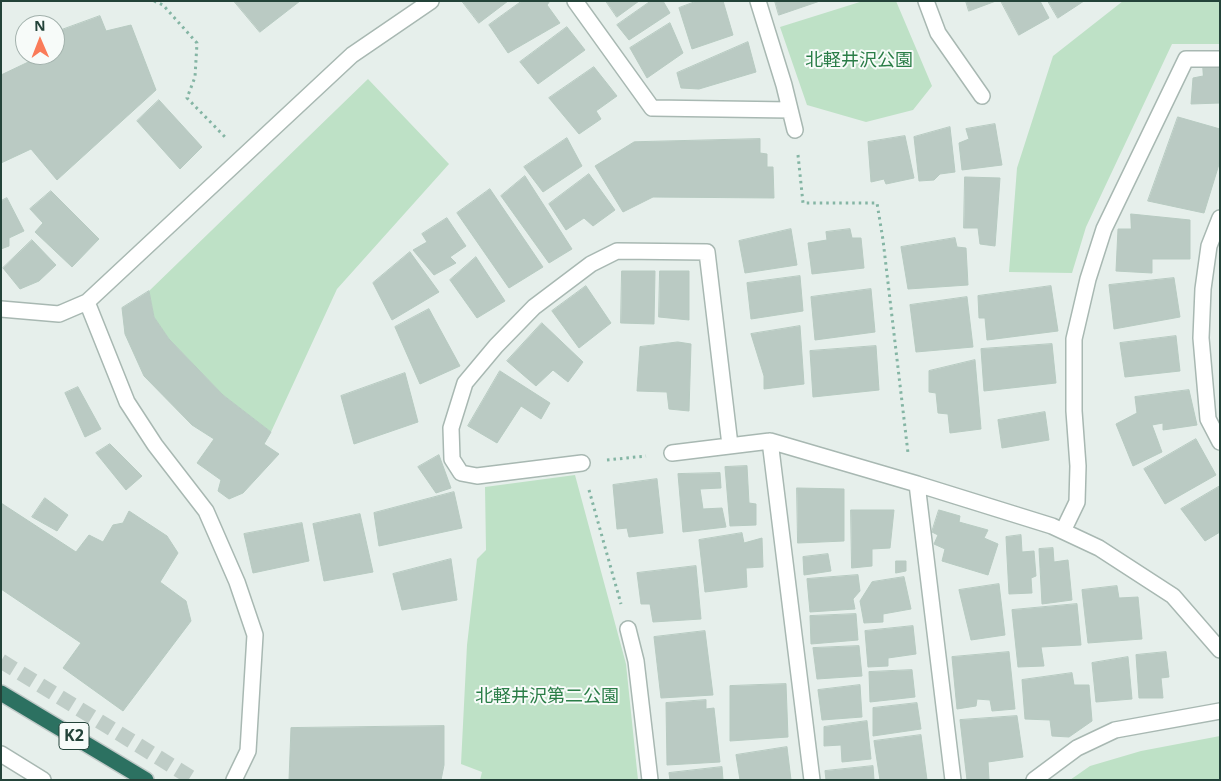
<!DOCTYPE html>
<meta charset="utf-8">
<style>
body{margin:0}
#map{position:relative;width:1221px;height:781px;overflow:hidden;background:#e6efeb;font-family:"Noto Sans",sans-serif}
canvas{display:block}
.frame{position:absolute;inset:0;border:2px solid #234339;pointer-events:none}
.north{position:absolute;left:15px;top:15px;width:50px;height:50px;box-sizing:border-box;background:#f7fbf9;border:1px solid #a2b1ac;border-radius:50%;rotate:359deg;font-size:14px;font-weight:700;line-height:20px;text-align:center;color:#234339}
.north::after{content:'';display:block;margin:auto;width:18px;height:22px;background:#fa7b59;clip-path:polygon(50% 0,100% 100%,50% 72%,0 100%)}
</style>
<div id="map">
<canvas width="1221" height="781"></canvas>
<div class="frame"></div>
<div class="north">N</div>
</div>
<script>
const c = document.querySelector('canvas').getContext('2d');
c.lineJoin = 'round';
function fillPath(path, color) {
  c.fillStyle = color;
  c.fill(path, 'evenodd');
}
function trace(path, color, width, dash) {
  c.strokeStyle = color;
  c.lineWidth = width;
  c.lineCap = dash ? 'butt' : 'round';
  c.setLineDash(dash || []);
  c.stroke(path);
}
function write(font, color, halo, rows, align = 'center') {
  c.font = font + ' "Noto Sans","Noto Sans JP",sans-serif';
  c.lineWidth = 4;
  c.setLineDash([]);
  c.textBaseline = 'middle';
  c.strokeStyle = halo;
  c.fillStyle = color;
  for (const [text, x, y, turn = 0] of rows) {
    c.save();
    c.translate(x, y);
    c.rotate((+turn || 0) * Math.PI / 180);
    c.textAlign = isNaN(turn) ? turn : align;
    if (halo) c.strokeText(text, 0, 0);
    c.fillText(text, 0, 0);
    c.restore();
  }
}
fillPath(new Path2D(`
 M863,1H896L932,86L913,110L866,122L807,105L780,27Z
 M1123,1H1220V44H1172L1086,227L1072,273L1009,272L1017,168L1053,56Z
 M368,79L449,164L337,289L271,432L223,395L169,339L154,317L149,291Z
 M575,475L626,664L638,780H480L482,772L461,764L467,645L477,559L486,550L485,487Z
 M1220,736V780H1070L1090,766L1141,751Z`), '#bee1c6');
const building = new Path2D(`
 M234,1H300L260,32Z
 M462,1H508L479,23Z
 M522,1H550L547,5L560,23L508,53L489,25Z
 M606,1H639L617,17Z
 M651,1H663L670,13L629,40L617,25Z
 M697,1H723L733,35L692,49L679,8Z
 M775,1H820L779,15Z
 M966,1H996L969,11Z
 M1001,1H1040L1049,18L1019,35Z
 M1048,1H1084L1058,18Z
 M100,16L106,31L131,25L156,90L57,180L31,149L1,163V75L43,55H55L56,32Z
 M670,23L683,53L647,78L630,48Z
 M567,27L585,50L538,84L520,62Z
 M748,42L756,72L699,89L681,88L677,73Z
 M1203,66H1220V103L1191,104L1193,78L1203,76Z
 M594,67L617,96L596,111L601,119L579,134L549,98Z
 M159,100L202,147L180,169L137,121Z
 M1178,117L1220,129V161L1204,213L1148,201Z
 M995,124L1002,165L962,170L959,143L969,139L966,129Z
 M950,127L955,172L940,174L934,180L919,181L914,137Z
 M905,136L914,178L886,184L884,179L871,182L868,142Z
 M567,138L582,166L543,192L524,167Z
 M760,139V153L767,154V167H773L774,198L653,197L623,212L595,166L634,142Z
 M589,174L615,210L593,226L584,218L566,230L549,204Z
 M525,176L572,249L549,263L501,196Z
 M965,177L1000,178L995,246L980,244L978,228H964Z
 M490,189L543,267L509,288L457,213Z
 M51,191L99,239L72,267L35,232L43,223L30,209Z
 M7,198L24,231L9,238V246L1,249V201Z
 M1131,214L1190,220V259H1152V273L1116,271L1118,229H1131Z
 M447,218L466,246L450,257L456,263L434,275L413,250L427,242L422,234Z
 M791,229L797,265L745,273L739,241Z
 M850,229L852,238H861L864,268L812,274L808,243L827,240L826,232Z
 M955,238L957,247L966,248L968,285L908,289L901,247Z
 M32,240L56,265L39,281L20,289L3,268Z
 M410,252L439,292L392,320L373,283Z
 M476,257L505,301L477,318L450,280Z
 M622,271H655L654,324L621,323Z
 M660,271H689V320L659,317Z
 M800,276L803,311L751,319L747,283Z
 M1174,278L1180,317L1114,329L1109,285Z
 M586,286L611,323L579,348L552,311Z
 M1051,286L1058,331L987,340L985,318H979L978,296Z
 M871,289L875,332L815,340L811,297Z
 M149,291L154,317L169,339L223,395L271,432L264,444L279,454L243,493L229,499L218,491L221,480L197,463L214,439L192,425L144,376L125,334L122,308Z
 M967,297L973,347L916,352L910,305Z
 M429,309L460,366L420,384L395,327Z
 M542,323L583,362L568,382L553,370L536,386L507,361Z
 M800,326L804,384L764,389V376L751,334Z
 M1176,336L1180,371L1125,377L1120,343Z
 M678,342L691,344L689,411L669,409L667,392L637,391L640,347Z
 M1052,344L1056,383L984,391L981,349Z
 M876,346L879,390L813,397L810,351Z
 M975,360L981,429L950,433L948,414L938,413L936,393L929,392V371Z
 M500,371L550,403L541,419L521,406L497,443L468,426Z
 M405,373L418,422L354,444L341,396Z
 M78,387L101,429L85,437L65,393Z
 M1189,390L1197,425L1163,430V423L1152,425L1162,452L1133,466L1116,424L1137,413L1135,397Z
 M1045,412L1049,440L1002,448L998,420Z
 M1196,439L1216,475L1165,504L1144,469Z
 M110,444L142,476L126,490L96,453Z
 M439,455L451,488L436,493L418,467Z
 M747,466L749,503L756,504V525L730,526L725,467Z
 M720,473L721,488L700,489L703,509L722,508L726,527L683,532L678,474Z
 M657,479L663,533L629,537L627,528L617,529L613,485Z
 M1220,486V532L1205,541L1181,509Z
 M797,488L844,489V541L798,543Z
 M454,492L462,528L379,546L374,513Z
 M45,498L68,515L57,531L32,517Z
 M1,503L76,552L89,535L103,542L113,525L123,523L129,511L167,536L178,553L160,582L186,601L191,621L123,711L63,668L81,643L1,589Z
 M851,510H894L890,548L872,549V566L852,568Z
 M939,510L960,516L959,522L988,530L984,538L998,544L988,575L942,561L945,549L934,544L938,535L932,532Z
 M360,514L373,572L324,581L313,524Z
 M302,523L309,561L253,573L244,534Z
 M742,533L744,543L762,538L763,567L746,568L747,587L705,592L699,540Z
 M1021,535L1022,552L1034,551L1036,576L1031,578L1032,593L1009,594L1006,537Z
 M1053,548L1054,562L1068,560L1072,600L1042,604L1039,549Z
 M828,554L831,571L804,575L803,557Z
 M451,559L457,600L402,610L393,574Z
 M896,561H906V571L896,573Z
 M696,566L701,619L653,622L650,604H641L637,573Z
 M858,575L860,591L853,599L855,609L810,612L807,579Z
 M904,577L911,609L883,614V622L864,623L860,601L872,582Z
 M999,584L1005,635L971,640L959,590Z
 M1117,586L1119,598L1138,597L1142,639L1088,643L1082,590Z
 M1077,604L1081,645L1041,647L1044,666L1018,667L1012,610Z
 M856,614L858,640L811,644L810,616Z
 M913,626L916,654L888,658V666L868,667L865,631Z
 M705,631L713,695L661,698L654,637Z
 M859,646L862,676L817,679L813,648Z
 M1009,652L1015,709L992,711L990,700L977,699L976,706L957,709L952,657Z
 M1166,652L1169,677L1161,678L1163,698H1139L1136,655Z
 M1128,657L1132,699L1096,702L1092,663Z
 M912,670L915,697L870,702L869,672Z
 M1072,673L1074,685H1089L1092,721L1069,737L1052,736L1050,720L1025,719L1022,680Z
 M786,684L788,737L730,741V686Z
 M860,685L862,717L822,720L818,690Z
 M706,700V709L714,708L720,762L667,765L666,703Z
 M917,703L921,729L873,736V708Z
 M1017,716L1023,757L988,762L989,780H967L960,720Z
 M867,721L871,759L842,762L841,745L824,746V727Z
 M444,726V765L441,780H289L291,728Z
 M921,735L927,780H880L874,741Z
 M787,747L791,780H740L736,755Z
 M873,766L874,780H826L825,771Z
 M722,767L723,780H670L669,773Z`);
fillPath(building, '#bacac3');
trace(building, '#b7cac1', 1);
trace(new Path2D(`
 M1,661L195,780`), '#bfcdc7', 15, [15, 8]);
const minor = new Path2D(`
 M575,1L652,108L790,110
 M758,1L784,85L795,130
 M926,1L938,33L982,96
 M1220,218L1209,246L1203,289L1201,338L1208,419L1220,442
 M87,302L127,402L155,445L206,511L237,582L255,635L248,751L234,780
 M1,309L59,314L87,302L352,55L431,1
 M770,441L812,780
 M672,453L770,441L917,484L953,780
 M582,463L477,476L461,473L452,459L451,428L465,383L496,346L534,307L591,264L617,251L707,252L730,445
 M917,484L1052,526L1099,548L1173,596L1220,650
 M1063,531L1077,502L1078,466L1074,411V339L1088,279L1104,229L1186,59H1220
 M628,629L636,661L650,780
 M1,754L43,780
 M1034,780L1077,748L1115,730L1220,711`);
const highway = new Path2D(`
 M1,693L146,780`);
trace(minor, '#a8b8b2', 18);
trace(highway, '#c1cac8', 18);
trace(new Path2D(`
 M154,1L163,5L197,43L195,77L187,98L225,137
 M798,155L803,203H877L883,240L908,453
 M607,460L646,456
 M589,490L621,604`), '#84b5a4', 3, [2.5, 4]);
trace(minor, '#fff', 15);
trace(highway, '#2c7161', 15);
for (const [x, y, w] of [
 [74,736,30]
]) {
  const box = new Path2D();
  box.roundRect(x - w / 2, y - 13.5, w, 27, 4);
  c.fillStyle = '#f7fbf9';
  c.fill(box);
  trace(box, '#234339', 1);
}
write('bold 16px', '#234339', null, [
 ["K2",74,736]
]);
write('18px', '#2a7d47', '#f7fbf9', [
 ["北軽井沢公園",859,61],
 ["北軽井沢第二公園",547,697]
]);
</script>
